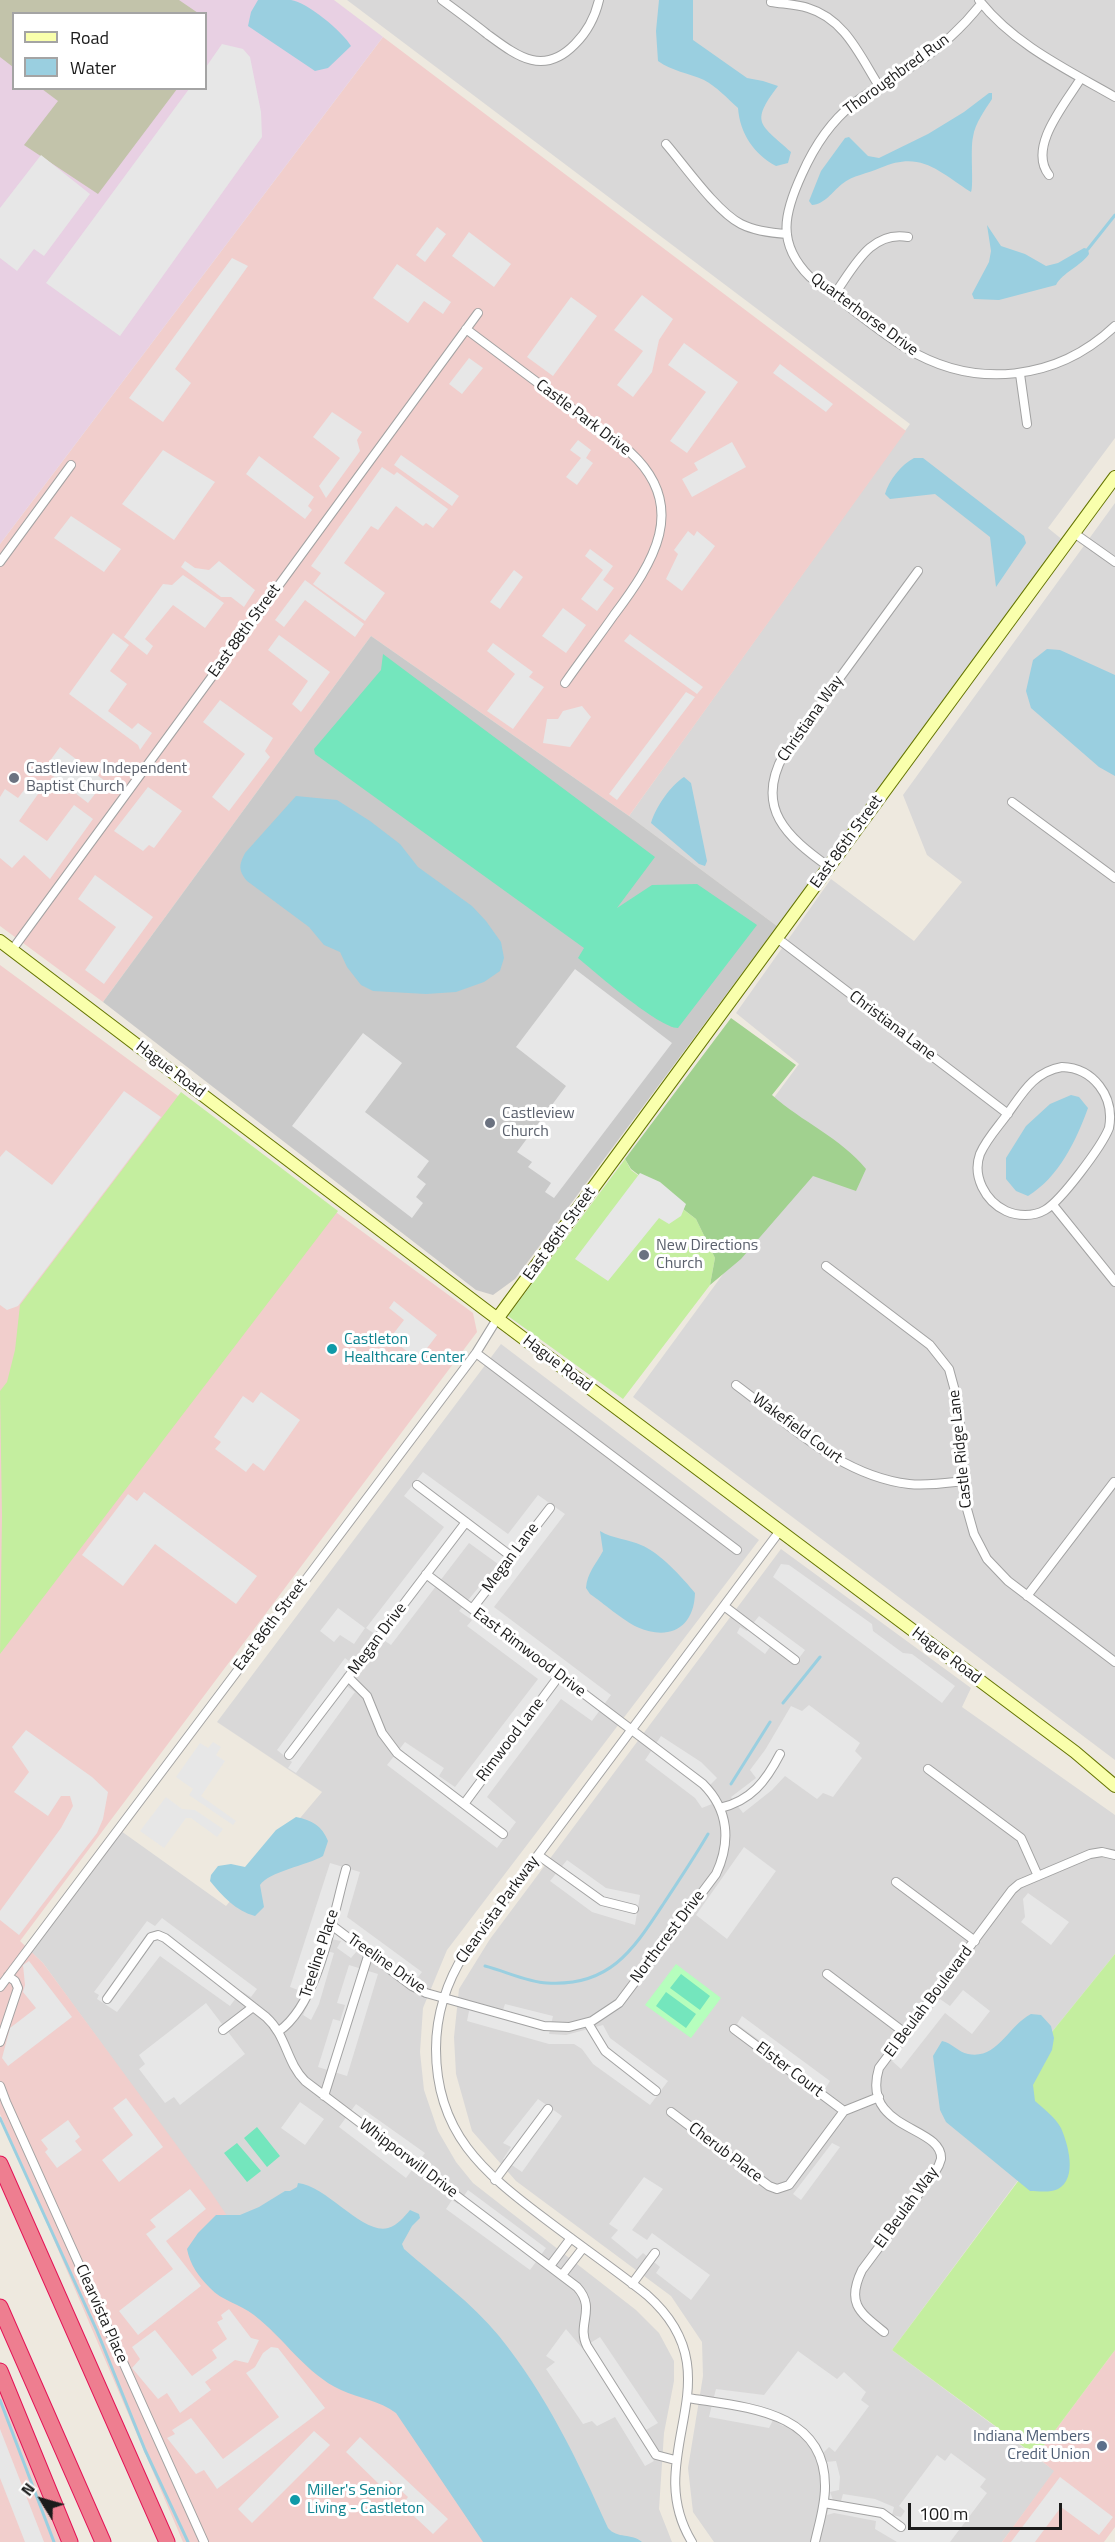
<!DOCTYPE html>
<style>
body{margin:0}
#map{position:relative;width:1115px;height:2542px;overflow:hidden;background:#eee9df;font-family:"Titillium Web",sans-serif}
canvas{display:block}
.legend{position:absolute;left:12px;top:12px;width:195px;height:78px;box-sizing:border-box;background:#fff;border:2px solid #a4a4a4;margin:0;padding:8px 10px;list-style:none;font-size:18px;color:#1b1b1b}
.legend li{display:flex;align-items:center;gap:12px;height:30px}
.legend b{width:30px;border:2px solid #a4a4a4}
.north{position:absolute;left:12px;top:2470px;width:60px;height:60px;-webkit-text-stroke:4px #fff;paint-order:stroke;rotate:307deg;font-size:16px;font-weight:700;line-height:24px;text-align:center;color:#1b1b1b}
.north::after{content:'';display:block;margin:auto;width:21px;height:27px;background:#1b1b1b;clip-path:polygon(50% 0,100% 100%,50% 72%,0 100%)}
.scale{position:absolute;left:908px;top:2503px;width:154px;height:27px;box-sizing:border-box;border:3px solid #1b1b1b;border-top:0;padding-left:8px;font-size:18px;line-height:21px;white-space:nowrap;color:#1b1b1b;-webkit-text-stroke:4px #fff;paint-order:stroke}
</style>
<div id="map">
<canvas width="1115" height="2542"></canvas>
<ul class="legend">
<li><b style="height:8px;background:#f9ffac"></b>Road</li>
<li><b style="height:16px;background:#9acfe0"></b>Water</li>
</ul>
<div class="north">N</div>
<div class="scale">100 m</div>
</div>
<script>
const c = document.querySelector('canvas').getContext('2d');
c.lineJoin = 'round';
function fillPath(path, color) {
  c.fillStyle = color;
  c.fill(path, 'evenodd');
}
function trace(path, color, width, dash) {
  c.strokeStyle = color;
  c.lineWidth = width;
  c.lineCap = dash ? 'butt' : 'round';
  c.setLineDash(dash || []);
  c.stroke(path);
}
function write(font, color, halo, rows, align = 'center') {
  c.font = font + ' "Titillium Web",sans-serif';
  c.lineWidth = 6;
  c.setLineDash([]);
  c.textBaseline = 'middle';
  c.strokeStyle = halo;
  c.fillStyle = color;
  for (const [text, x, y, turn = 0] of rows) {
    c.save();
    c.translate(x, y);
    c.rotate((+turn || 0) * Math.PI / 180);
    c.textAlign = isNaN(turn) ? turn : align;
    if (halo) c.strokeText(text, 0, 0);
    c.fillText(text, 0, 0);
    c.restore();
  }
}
fillPath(new Path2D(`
 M347,0H1115V438L1048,528L1064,541L777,926L629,816L910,424Z
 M1115,503V1760L633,1397L814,1150L764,1111L799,1064L736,1013L831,879L914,941L962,882L927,855L903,795Z
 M501,1344L759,1540L447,1950L423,2008L420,2052L424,2090L438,2131L456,2162L473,2183L636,2310L659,2333L674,2361V2381L664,2433L659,2509L672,2542H591L234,2227L43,1963L31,1952L121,1831L226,1906L322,1792L217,1722Z
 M781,1549L971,1688L962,1707L1115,1815V1954L1013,2080L1022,2175L892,2350L1055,2471L1002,2542H714L693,2512L688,2468L703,2376L702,2342L671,2296L516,2181L472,2131L456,2074L454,2037L459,1989L490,1939Z`), '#d9d8d8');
fillPath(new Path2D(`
 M383,37L906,431L629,816L371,636L103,1002L0,926V544Z
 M0,965L473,1313L477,1332L20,1941L43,1963L211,2192L285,2302L373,2373L491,2542H183L0,2114Z
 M1115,2350V2527L1104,2542H1002L1054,2471L1036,2456Z
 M0,2389L65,2542H0Z`), '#f1cecc');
fillPath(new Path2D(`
 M0,0H334L383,37L0,544ZM14,14H206V88H14Z`), '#e8d0e3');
fillPath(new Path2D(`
 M371,636L629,816L777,926L515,1279L493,1295L476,1290L103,1002Z`), '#c9c9c9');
fillPath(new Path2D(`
 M0,0H179L198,13L14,14L13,67L0,57Z
 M42,89H177L98,194L24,145L58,101Z`), '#c2c3aa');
fillPath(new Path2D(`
 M181,1092L338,1211L0,1654L2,1516L0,1391L7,1382L15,1350L20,1305Z
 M625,1159L631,1170L696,1219L715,1258L710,1285L623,1399L508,1316Z
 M1115,1954V2350L1036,2456L892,2350L1022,2176L1013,2080Z`), '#c4ee9f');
fillPath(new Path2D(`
 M731,1018L796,1065L772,1095C802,1122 841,1138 866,1169L856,1191L813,1176L741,1259L710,1285L715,1258L696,1219L631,1169L625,1159Z`), '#a1d18f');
fillPath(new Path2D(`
 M676,1964L721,1998L691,2038L645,2005Z`), '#b6febd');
fillPath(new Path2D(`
 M383,654L655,857L617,908L652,885L697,884L757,925L678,1028C659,1028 596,973 578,958L584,948L315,754L314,749L381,670Z
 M681,1974L710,1996L700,2010L670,1988Z
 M666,1992L696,2014L686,2028L656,2006Z
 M257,2127L280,2156L267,2167L244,2138Z
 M237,2143L261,2171L247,2182L224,2153Z`), '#74e6bd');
fillPath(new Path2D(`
 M222,44L243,49L250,57L261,112L262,137L120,336L46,283L189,89L206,88V67Z
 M41,155L90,194L44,256L34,249L17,271L0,258V208Z
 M437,227L446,234L425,262L416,255Z
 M469,232L511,264L494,287L452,256Z
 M232,258L248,266L175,369L191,383L163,422L129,398Z
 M397,264L451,302L443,314L424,301L408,323L373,298Z
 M642,295L673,319L659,340L652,372L633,397L617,385L643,351L614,330Z
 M571,297L597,316L553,376L527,357Z
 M684,343L738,382L687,453L670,441L706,392L668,365Z
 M469,358L483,368L462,394L449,384Z
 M780,364L833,404L826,412L773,373Z
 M332,412L362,432L357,440L360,451L326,498L319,486L340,458L313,437Z
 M578,440L591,450L586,458L593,463L577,485L566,477L581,458L570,450Z
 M732,442L746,467L692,497L682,479L698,470L694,463Z
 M163,450L215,482L174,540L122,504Z
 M401,455L459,496L452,506L394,465Z
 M259,456L314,497L308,506L312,510L305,519L246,474Z
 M382,467L394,475L397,472L448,509L433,528L426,523L423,526L396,506L378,530L371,526L344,563L385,593L365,621L313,584L321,573L311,566Z
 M71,516L121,549L104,572L54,538Z
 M688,531L694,536L697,531L715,546L682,591L666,579L678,554L674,550Z
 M590,549L613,566L603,580L614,588L597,611L581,599L603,570L585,556Z
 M185,561L195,568L209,570L219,561L255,590L244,607L231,597H221L181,567Z
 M514,570L523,577L500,609L490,602Z
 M183,575L224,603L205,628L173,605L145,639L153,646L147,655L124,637L163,584L172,585Z
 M305,580L364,624L355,637L305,600L284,627L275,620Z
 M563,608L586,625L566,653L542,636Z
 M113,633L129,645L110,671L127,684L108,711L132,729L138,723L152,733L140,750L138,745L69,694Z
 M630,634L703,687L697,694L624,641Z
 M279,635L330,672L301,712L292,704L308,681L268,650Z
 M493,643L533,672L529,677L544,687L513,729L487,711L515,674L487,651Z
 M686,692L695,697L617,800L609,794Z
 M220,700L273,738L265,751L270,757L229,811L212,797L245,754L203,722Z
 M582,706L591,717L570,747L543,743L547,719H558L563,711Z
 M60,747L105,781L88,803L44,769Z
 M33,778L43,787L19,821L47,841L74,805L93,819L50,879L24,855L12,868L0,858V797L5,789L18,798Z
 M148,787L182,811L154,848L149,845L143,851L114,831Z
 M95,875L153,917L104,984L85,970L116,927L78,899Z
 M575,969L672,1043L554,1198L545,1192L551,1183L528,1167L532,1162L517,1152L566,1086L516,1047Z
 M363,1033L402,1063L365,1112L429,1161L417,1177L426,1184L416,1197L423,1203L412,1218L292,1126Z
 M124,1091L161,1117L18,1306L7,1310L0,1305V1157L6,1150L52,1185Z
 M640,1173L660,1182L686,1204L681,1216L669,1224L659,1218L608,1281L575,1259Z
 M394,1301L437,1335L418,1360L390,1338L404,1320L389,1308Z
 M261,1392L300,1420L264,1471L253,1463L246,1472L215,1449L221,1442L214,1437L243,1396L253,1403Z
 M423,1472L508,1534L538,1495L565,1514L494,1607L611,1695L592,1721L561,1699L487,1797L516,1822L497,1848L387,1765L405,1742L444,1768L439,1776L455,1787L538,1679L467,1626L472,1620L459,1611L498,1564L469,1543L391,1645L366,1628L444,1527L404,1496Z
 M144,1492L257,1576L236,1604L155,1544L123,1586L82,1555L128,1494L137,1501Z
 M781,1564L789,1565L872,1624L873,1631L903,1653L912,1654L955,1686L942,1703L773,1577Z
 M338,1608L365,1628L354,1644L340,1635L334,1642L320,1631Z
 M759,1616L805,1650L794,1665L770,1647L765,1654L737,1633L740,1627L747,1631Z
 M345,1658L354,1665L341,1682L355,1692L296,1773L288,1768L292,1762L277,1750Z
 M809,1705L860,1743L855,1751L862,1758L833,1797L823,1793L817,1799L785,1776L772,1790L743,1813L731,1797L756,1778L750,1770L765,1750L791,1706L802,1711Z
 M26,1730L92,1777L108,1792L103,1819L97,1833L19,1935L0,1920V1911L61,1828L73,1806L70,1796H61L48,1816L14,1792L29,1772L12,1747Z
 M661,1736L701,1762L717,1778L704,1791L712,1804L702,1808L695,1798L645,1760Z
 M213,1742L221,1747L216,1755L225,1761L201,1796L236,1821L233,1825L189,1795L193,1789L176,1777L200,1743L208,1748Z
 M166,1797L182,1809L195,1810L223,1829L217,1837L191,1818H186L164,1848L140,1831Z
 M744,1847L776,1871L727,1939L696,1915Z
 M567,1860L606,1888L640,1895L635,1925L592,1912L550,1881Z
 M330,1863L360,1872L347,1917L422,1972L415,1981L363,1944L351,1958L337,1948L341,1941L331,1939L327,1951L334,1953L319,2004L311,2020L303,2015L312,1995L290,1987Z
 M1028,1893L1069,1922L1051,1945L1021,1922L1025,1917L1023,1899Z
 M162,1918L257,1989L251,1997L241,1991L230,2006L160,1956L117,2012L97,1999L99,1995L94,1992L147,1921L155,1926Z
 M29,1961L72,2017L8,2066L2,2058L10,2028L36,2008L23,1992L25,1985L23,1965Z
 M349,1965L378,1974L347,2076L318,2067L333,2019L340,2021L345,2005L337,2003Z
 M963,1990L990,2011L972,2034L945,2013L901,2069L892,2061L940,1999L950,2006Z
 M471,2001L503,2010L505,2004L553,2016L549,2034L566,2035L603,2025L610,2038L668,2081L650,2105L593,2064L582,2049L574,2044H549L467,2021Z
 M206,2003L245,2054L180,2105L174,2097L165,2103L139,2069L145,2064L139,2055Z
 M742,2016L830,2081L825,2089L737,2024Z
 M126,2098L163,2147L119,2182L102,2160L133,2135L113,2108Z
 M538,2099L562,2116L522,2172L503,2159L511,2147L503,2143Z
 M300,2102L324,2119L305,2145L281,2128Z
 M356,2104L425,2153L406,2178L339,2127Z
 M68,2120L80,2137L75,2141L82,2150L57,2168L45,2152L48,2149L41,2140Z
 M832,2143L840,2147L801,2200L793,2194Z
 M644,2177L663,2189L632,2230L647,2240L652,2233L710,2275L691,2300L656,2273L660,2267L643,2253L637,2259L611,2238L618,2230L609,2224Z
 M190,2189L206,2209L166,2241L201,2286L138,2335L119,2311L173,2269L146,2234L156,2227L150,2220Z
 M468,2190L546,2248L530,2270L446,2209L452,2200L458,2204Z
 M229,2309L251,2338L259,2340L248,2363L235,2360L205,2382L211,2390L180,2413L167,2393L158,2399L132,2368L140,2359L132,2347L155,2330L192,2376L217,2358L212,2350L227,2339L217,2322L223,2319L221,2315Z
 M566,2329L582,2348L600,2337L658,2423L639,2434L654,2461L645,2466L615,2417L597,2426L592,2421L583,2424L546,2369L555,2362L546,2356Z
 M271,2347L278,2348L325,2408L217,2489L204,2470L196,2474L167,2438L175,2434L172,2430L191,2418L223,2459L279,2417L246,2373L255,2367L263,2353Z
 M798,2351L837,2379L844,2372L866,2392L861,2400L869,2406L835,2452L829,2447L824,2452L826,2462L836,2461L840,2477L839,2490L830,2492L833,2500L841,2501L843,2494L875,2499L894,2507L892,2515L901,2517L905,2511L899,2506L937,2455L945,2461L951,2453L986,2479L980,2487L987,2493L950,2542H897L875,2529L876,2521L834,2513L827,2515L830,2501L826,2496L820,2456L787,2421L783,2426L773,2420L769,2428L709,2417L716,2389L764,2395Z
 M0,2429L44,2542H25L0,2478Z
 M314,2431L330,2445L252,2523L238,2509Z
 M360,2437L448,2519L433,2534L402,2505L408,2497L389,2480L382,2487L346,2452Z
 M1060,2477L1113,2517L1099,2535L1061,2507L1035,2542H1011Z`), '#e7e7e7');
fillPath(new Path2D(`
 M258,0C269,0 281,0 291,0C307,2 343,32 351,46L328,68L315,71L248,26L251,12Z
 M659,0H693V40L747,78L763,81L778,86C749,124 761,124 791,152L788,163L776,166C754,154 740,134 738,108C727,98 717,87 704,80C688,73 672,71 658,61L656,31Z
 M989,93H992V99C985,110 975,123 973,137C970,149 974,187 971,192C938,171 921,150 880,168C867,174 853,175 842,184C832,192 825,204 812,205L809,201L821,171L845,138L849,137L868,156L879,158L928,134L964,112Z
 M987,225L1001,246L1025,254L1046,266L1058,263L1084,248L1088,249L1089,254C1081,266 1062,273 1056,285L999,300L974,299L972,294L989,262L991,251Z
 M914,458H923L1024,536L1026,543L996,587L990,537L935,494L890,499L885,494C889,480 901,465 914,458Z
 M1047,649L1060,650L1115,675V776L1099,767L1031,708L1026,691L1033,660Z
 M684,777L691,783L707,861L705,866L699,864L651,823C656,807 670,786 684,777Z
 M296,796L337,800L370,821L400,844L418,867L472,906L486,921L501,942L504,958L500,971L484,982L456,992L426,994L373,991L361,985L347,967L340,952L324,945L309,927L247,881C238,870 239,865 245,853Z
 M1071,1095L1079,1097L1088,1108C1076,1141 1059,1177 1028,1196L1016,1191L1006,1179V1158L1026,1126L1050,1104Z
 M600,1531C613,1539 628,1539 641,1545C659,1552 683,1578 695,1593C694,1629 668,1641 637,1627C624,1621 603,1603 590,1594L586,1588C587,1573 596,1564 603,1551Z
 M296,1817C312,1820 322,1826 328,1841L323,1856C308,1865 268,1872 260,1885L264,1907L255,1916C236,1911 222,1896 210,1881L211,1875L218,1866L231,1864L245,1867L276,1830Z
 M1031,2014L1041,2015L1051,2026L1054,2038L1052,2050L1033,2085L1035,2101C1044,2109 1055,2117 1061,2128C1068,2144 1078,2178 1058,2189C1050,2193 1038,2191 1030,2191L946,2122L940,2110L933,2056L942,2041C952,2043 958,2052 968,2054C997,2060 1008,2026 1031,2014Z
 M298,2183C327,2186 363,2235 388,2228C398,2225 404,2217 410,2210L419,2214L420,2218L412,2226L402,2244L404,2249C436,2277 472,2303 499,2336C546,2394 578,2461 608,2528C617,2539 632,2533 642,2542H483L396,2413C379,2400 360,2399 341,2390C306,2374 284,2338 254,2315C240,2304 222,2301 210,2288C199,2277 190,2265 187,2249L198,2233L216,2215H240L259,2207L285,2191H290L297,2187Z`), '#9acfe0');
trace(new Path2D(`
 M1088,249L1115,215
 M783,1703L820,1657
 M731,1784L770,1722
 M485,1966C505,1971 527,1982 547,1983C610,1987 633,1950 664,1903C679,1880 694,1858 708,1834
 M0,2118L97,2331L145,2450L188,2542
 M0,2400L54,2542`), '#9acfe0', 3);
const street = new Path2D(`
 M442,0C457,11 472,22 487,34C517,56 543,77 575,44C588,31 595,17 599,0
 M979,0C1013,44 1068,70 1115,97
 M771,2C783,4 796,4 808,8C845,19 860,56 879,86
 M981,4C962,28 940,48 914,65C894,78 872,89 853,104C829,123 814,147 802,174C784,213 776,243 810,277C842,300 872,327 906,348C975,390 1057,381 1115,326
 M666,144C685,166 716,211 741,224C755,231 771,233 787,234
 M1049,175C1027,147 1066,103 1081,78
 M834,295C853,269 870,230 908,237
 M466,329L630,452C690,507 653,563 614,615C598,638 581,660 565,683
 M1020,374L1027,424
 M1074,533L1115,562
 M0,562L71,465
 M1012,802L1115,878
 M829,867C787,837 754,808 784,754L918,571
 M777,938L1008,1114
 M12,950L478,313
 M1062,1067C1093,1068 1115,1096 1109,1128C1102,1146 1061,1201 1045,1210C1033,1217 1017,1216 1006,1211C985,1201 972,1176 980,1154C986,1140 997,1128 1006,1116C1022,1094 1033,1072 1062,1067Z
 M1053,1205L1115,1282
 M826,1266L930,1345L949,1369L958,1402L967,1509L974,1534L987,1559L1008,1581L1115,1662
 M476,1353L737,1550
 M736,1385C789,1424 841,1476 909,1484C928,1486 946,1483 964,1481
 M417,1485L512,1557
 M1027,1596L1114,1482
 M724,1606L795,1660
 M472,1609L550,1508
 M348,1677L367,1696L382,1733L397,1753L503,1834
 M289,1755L466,1522
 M928,1769L1021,1838L1038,1876
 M464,1804L559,1676
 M720,1808C751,1801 766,1781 780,1754
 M538,1855L602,1901L634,1909
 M896,1882L975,1941
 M330,1924L412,1986L426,1993L544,2026L569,2027L592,2021L619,2003L716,1874C731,1842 729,1810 703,1784L426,1574
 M827,1974L905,2033
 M0,1987L476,1353L497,1319
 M107,1999L151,1937L158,1935L165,1938L266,2017C287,2036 286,2062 305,2081L577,2287C597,2309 576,2324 587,2346L656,2455L675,2460
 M588,2023L605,2051L656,2091
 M734,2029L844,2111
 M223,2030L253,2007
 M279,2031C319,2003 333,1915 346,1869
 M0,2042L18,1988L15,1981L8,1976
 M0,2086L6,2102L204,2542
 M324,2096L369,1953
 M671,2112L769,2186L777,2189L789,2185L844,2111L879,2097
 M495,2180L548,2109
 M550,2266L571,2238
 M562,2275L583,2248
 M632,2284L655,2253
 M884,2332C859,2312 846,2303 862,2270L935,2172C937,2169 940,2163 941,2159C943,2125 860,2131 879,2068L1012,1890L1019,1884L1090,1854L1102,1852L1115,1855
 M688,2398C743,2407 826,2410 825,2487C825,2506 819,2524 815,2542
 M824,2503L882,2513L901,2527
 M692,2542C638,2454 740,2377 647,2295C614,2269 578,2244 544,2218C483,2172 436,2133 436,2049C436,2015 447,1981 465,1953L779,1532`);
const secondary = new Path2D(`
 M0,941L483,1308L1075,1752L1115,1786
 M497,1319L1115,477`);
const highway = new Path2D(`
 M0,2164L167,2542
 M0,2307L103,2542
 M0,2371L70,2542`);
trace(street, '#a2a2a2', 10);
trace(secondary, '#647400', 14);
trace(highway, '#e41356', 17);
trace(street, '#fff', 8);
trace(secondary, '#f9ffac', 12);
trace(highway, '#ee7e90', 15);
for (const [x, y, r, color] of [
 [14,778,6,"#6b7280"],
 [490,1123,6,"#6b7280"],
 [644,1255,6,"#6b7280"],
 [332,1349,6,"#0f9aa8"],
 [1102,2446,6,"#5c6f8a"],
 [295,2500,6,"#0f9aa8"]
]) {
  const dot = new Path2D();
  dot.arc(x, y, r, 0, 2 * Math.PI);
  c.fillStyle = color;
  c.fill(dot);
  trace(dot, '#fff', 2);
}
write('16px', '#1b1b1b', '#fff', [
 ["Thoroughbred Run",897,75,-36],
 ["Quarterhorse Drive",864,315,36],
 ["Castle Park Drive",583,418,37],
 ["East 88th Street",245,631,-54],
 ["Christiana Way",811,719,-55],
 ["East 86th Street",847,842,-54],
 ["Christiana Lane",892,1026,37],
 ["Hague Road",170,1070,37],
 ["East 86th Street",560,1234,-54],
 ["Hague Road",557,1364,37],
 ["Wakefield Court",797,1429,36],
 ["Castle Ridge Lane",961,1449,-96],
 ["Megan Lane",511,1558,-53],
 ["East 86th Street",271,1625,-53],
 ["Megan Drive",378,1639,-53],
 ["East Rimwood Drive",529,1653,37],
 ["Hague Road",946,1656,37],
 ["Rimwood Lane",511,1740,-53],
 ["Clearvista Parkway",498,1910,-54],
 ["Northcrest Drive",668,1937,-53],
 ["Treeline Place",320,1954,-72],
 ["Treeline Drive",386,1964,35],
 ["El Beulah Boulevard",929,2002,-53],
 ["Elster Court",789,2070,37],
 ["Cherub Place",725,2153,37],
 ["Whipporwill Drive",408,2159,37],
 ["El Beulah Way",907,2208,-54],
 ["Clearvista Place",101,2314,66]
]);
write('16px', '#5b616d', '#fff', [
 ["Castleview Independent",26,769],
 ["Baptist Church",26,787],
 ["Castleview",502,1114],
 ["Church",502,1132],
 ["New Directions",656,1246],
 ["Church",656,1264]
], 'left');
write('16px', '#0d838f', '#fff', [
 ["Castleton",344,1340],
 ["Healthcare Center",344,1358],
 ["Miller's Senior",307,2491],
 ["Living - Castleton",307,2509]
], 'left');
write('16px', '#4e5e75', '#fff', [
 ["Indiana Members",1090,2437],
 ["Credit Union",1090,2455]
], 'right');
</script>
